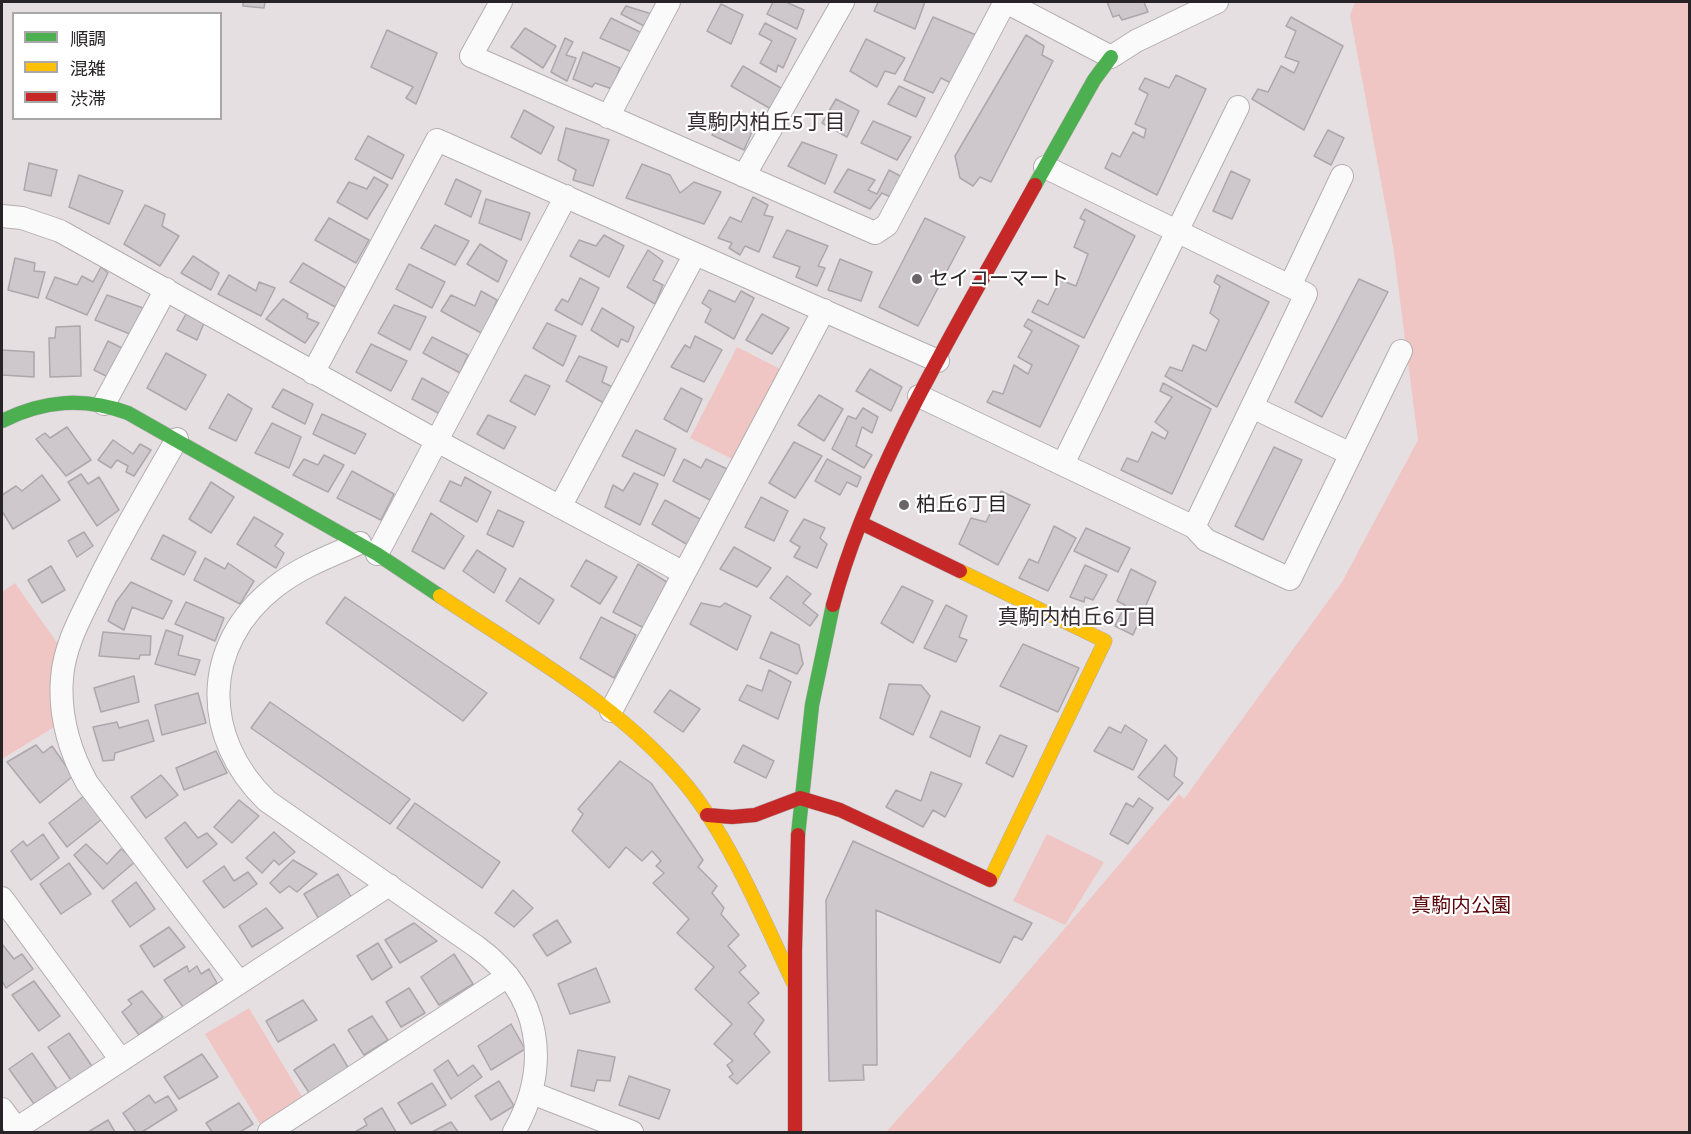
<!DOCTYPE html>
<meta charset="utf-8">
<style>
body{margin:0}
#map{position:relative;width:1691px;height:1134px;overflow:hidden;background:#e6dfe2;font-family:Karla,"Noto Sans JP",sans-serif}
canvas{display:block}
.frame{position:absolute;inset:0;border:3px solid #282326;pointer-events:none}
.legend{position:absolute;left:12px;top:12px;width:210px;height:108px;box-sizing:border-box;background:#fff;border:2px solid #a9a7a8;margin:0;padding:8px 10px;list-style:none;font-size:18px;color:#282326}
.legend li{display:flex;align-items:center;gap:12px;height:30px}
.legend b{width:30px;border:2px solid #a9a7a8}
</style>
<div id="map">
<canvas width="1691" height="1134"></canvas>
<div class="frame"></div>
<ul class="legend">
<li><b style="height:8px;background:#4caf50"></b>順調</li>
<li><b style="height:8px;background:#ffc107"></b>混雑</li>
<li><b style="height:8px;background:#c62828"></b>渋滞</li>
</ul>
</div>
<script>
const c = document.querySelector('canvas').getContext('2d');
c.lineJoin = 'round';
function fillPath(path, color) {
  c.fillStyle = color;
  c.fill(path, 'evenodd');
}
function trace(path, color, width, dash) {
  c.strokeStyle = color;
  c.lineWidth = width;
  c.lineCap = dash ? 'butt' : 'round';
  c.setLineDash(dash || []);
  c.stroke(path);
}
function write(font, color, halo, rows, align = 'center') {
  c.font = font + ' Karla,"Noto Sans JP",sans-serif';
  c.lineWidth = 4.5;
  c.setLineDash([]);
  c.textBaseline = 'middle';
  c.strokeStyle = halo;
  c.fillStyle = color;
  for (const [text, x, y, turn = 0] of rows) {
    c.save();
    c.translate(x, y);
    c.rotate((+turn || 0) * Math.PI / 180);
    c.textAlign = isNaN(turn) ? turn : align;
    if (halo) c.strokeText(text, 0, 0);
    c.fillText(text, 0, 0);
    c.restore();
  }
}
fillPath(new Path2D(`
 M1355,2H1689V1132H886L992,1014L1179,794L1184,799L1342,582L1418,440L1393,246L1350,15Z
 M737,347L788,373L742,464L690,438Z
 M15,583L65,654L64,721L2,759V592Z
 M1047,834L1104,862L1065,925L1013,901Z
 M249,1008L306,1103L263,1129L205,1034Z`), '#efc6c4');
const building = new Path2D(`
 M243,2H265L264,8L243,6Z
 M773,2H786L804,10L797,29L767,14Z
 M878,2H925L915,29L874,11Z
 M1107,2H1144L1148,12L1122,20L1119,15L1113,17Z
 M721,4L743,15L731,44L707,31Z
 M626,6L655,15L648,28L621,14Z
 M933,17L976,35L951,83L941,78L933,93L904,80Z
 M1291,17L1343,46L1304,130L1252,99L1258,89L1268,92L1281,66L1294,73L1299,62L1285,57L1296,31L1286,26Z
 M611,18L642,33L634,53L600,38Z
 M765,23L796,39L783,68L778,65L776,72L760,63L772,41L759,34Z
 M525,28L556,46L543,68L511,47Z
 M387,30L437,53L416,104L406,98L413,87L371,67Z
 M1026,35L1044,46L1042,55L1053,61L991,182L980,177L973,186L960,178L955,156Z
 M565,38L573,42L566,55L576,58L567,81L551,72Z
 M866,39L905,58L895,74L885,71L877,87L850,71Z
 M583,52L620,68L612,89L595,83L592,87L573,79Z
 M743,66L781,88L771,109L731,86Z
 M1176,75L1206,89L1157,195L1105,168L1112,153L1120,157L1133,132L1144,138L1146,129L1135,124L1148,94L1139,89L1145,78L1169,88Z
 M899,86L925,98L916,117L888,104Z
 M836,99L859,111L847,137L822,123Z
 M524,110L554,127L541,154L511,137Z
 M723,114L754,127L744,150L712,135Z
 M873,121L911,137L897,160L861,143Z
 M566,128L609,140L593,186L573,180L576,170L558,160Z
 M1328,130L1344,138L1331,165L1314,156Z
 M368,136L404,155L392,179L355,159Z
 M802,142L837,155L825,184L788,166Z
 M29,163L57,170L51,196L24,190Z
 M642,164L670,175L680,193L694,182L721,192L704,224L626,198Z
 M848,169L875,180L868,190L877,194L889,170L906,179L899,201L882,193L870,209L834,192Z
 M1231,171L1250,180L1232,219L1213,211Z
 M79,175L123,191L109,224L69,207Z
 M374,177L388,185L367,219L337,202L349,182L367,189Z
 M456,179L481,191L471,217L445,204Z
 M753,197L768,205L764,215L773,217L759,252L745,246L740,255L729,248L732,243L718,238L730,217L741,222Z
 M486,199L530,213L521,240L479,223Z
 M145,205L165,214L162,226L179,236L160,266L124,244Z
 M1085,209L1135,236L1084,338L1032,312L1038,300L1048,305L1060,280L1076,286L1088,254L1074,247L1085,221L1080,218Z
 M329,218L369,240L356,263L315,240Z
 M925,218L965,237L918,326L879,307Z
 M435,225L469,241L455,265L421,248Z
 M787,230L828,246L818,266L825,268L817,286L796,277L800,267L773,257Z
 M604,235L624,246L609,277L570,256L579,240L596,246Z
 M480,244L507,261L498,282L467,264Z
 M648,250L663,261L653,280L663,285L655,304L627,287Z
 M193,256L219,273L211,290L181,273Z
 M15,258L35,263L34,271L45,272L38,298L8,290Z
 M840,259L872,272L861,301L828,290Z
 M303,263L346,288L337,308L290,282Z
 M409,264L445,282L432,308L396,289Z
 M101,267L108,273L87,315L46,298L55,277L77,285L82,276L93,282Z
 M229,275L256,291L259,282L275,288L261,316L218,294Z
 M1217,275L1269,302L1217,407L1165,376L1170,367L1182,371L1193,345L1206,351L1219,320L1210,313L1220,286L1214,282Z
 M580,278L599,288L582,325L555,310L562,299L568,302Z
 M1359,279L1388,292L1322,417L1295,402Z
 M709,290L735,302L741,291L754,298L734,339L705,322L711,309L702,303Z
 M481,291L497,300L483,334L441,311L451,295L475,306Z
 M107,295L143,308L130,334L95,320Z
 M283,299L308,314L307,318L319,323L305,343L266,319Z
 M394,305L426,317L410,350L378,333Z
 M602,308L634,327L628,342L621,339L618,347L591,330Z
 M186,314L204,323L197,340L177,330Z
 M762,314L789,328L772,354L746,340Z
 M1028,319L1079,346L1040,427L987,402L993,391L1003,394L1014,365L1028,374L1032,365L1018,357L1032,331L1024,326Z
 M547,323L576,336L563,366L533,348Z
 M80,326L81,376L50,377L49,338H55L56,327Z
 M695,336L722,350L704,382L671,367L685,345L690,348Z
 M432,337L468,355L460,373L423,353Z
 M108,341L128,351L114,380L94,370Z
 M371,344L407,361L391,391L356,372Z
 M2,350L34,352V377L2,375Z
 M166,353L206,375L186,410L147,388Z
 M579,356L607,367L602,382L615,388L607,405L566,381Z
 M870,369L902,387L891,411L856,391Z
 M525,375L550,386L535,415L510,401Z
 M422,378L451,394L442,415L412,399Z
 M1163,383L1211,409L1172,494L1121,470L1127,458L1138,462L1152,432L1165,439L1168,432L1155,422L1172,397L1160,391Z
 M681,388L702,399L687,432L664,419Z
 M283,389L313,404L305,424L272,407Z
 M228,394L252,409L236,441L209,428Z
 M819,395L843,409L824,441L798,425Z
 M863,408L878,417L872,433L862,427L856,446L872,455L864,468L832,449L848,416L856,419Z
 M322,414L366,434L355,454L313,434Z
 M488,415L516,427L504,449L477,434Z
 M272,423L301,437L289,468L255,453Z
 M67,427L91,460L66,476L36,439L45,433L50,438Z
 M636,430L676,449L664,476L622,456Z
 M113,440L133,454L140,444L151,450L134,476L126,472L128,466L117,460L111,468L98,460Z
 M794,442L822,456L795,498L769,483Z
 M1274,447L1302,460L1263,540L1235,526Z
 M324,455L344,465L328,492L293,475L304,459L318,465Z
 M684,459L701,468L706,459L727,469L712,501L673,481Z
 M827,459L861,477L857,487L847,482L840,495L815,481Z
 M352,471L394,494L381,520L337,498Z
 M634,473L658,484L640,525L605,507L613,485L623,491Z
 M81,474L88,484L99,477L119,510L97,526L68,482Z
 M42,475L60,500L13,529L2,511V495L16,486L22,491Z
 M465,477L491,492L477,522L440,501L450,481L461,486Z
 M211,482L234,497L211,533L189,519Z
 M1001,491L1030,505L998,565L959,544L971,518L986,522Z
 M761,497L788,511L774,541L745,527Z
 M665,500L700,519L688,545L652,524Z
 M498,510L524,522L513,547L487,534Z
 M431,513L464,536L444,569L412,551Z
 M254,517L283,534L275,546L284,553L276,568L237,544Z
 M804,519L825,528L820,538L827,544L817,568L794,557L800,547L790,541Z
 M1054,526L1076,538L1048,591L1019,578L1029,559L1038,563Z
 M1086,528L1130,548L1118,572L1074,551Z
 M84,532L93,546L77,557L68,541Z
 M163,535L196,552L184,575L151,559Z
 M734,547L771,568L757,587L720,569Z
 M477,550L506,569L494,593L463,571Z
 M205,558L225,569L228,563L254,581L240,604L194,580Z
 M586,560L617,577L600,604L571,586Z
 M638,564L670,584L644,628L613,612Z
 M1085,565L1107,575L1093,600L1085,597L1084,602L1070,597Z
 M51,566L65,590L42,603L28,580Z
 M1131,569L1156,582L1133,635L1115,626L1125,605L1117,601Z
 M787,576L811,594L803,603L818,615L810,626L770,598Z
 M520,578L554,600L539,624L506,601Z
 M131,582L172,601L163,619L132,607L124,630L108,621L116,602Z
 M902,586L933,601L913,643L881,623Z
 M345,597L487,693L463,721L326,623Z
 M186,602L224,618L215,641L175,624Z
 M701,603L720,607L725,603L751,616L737,650L690,624Z
 M946,605L967,616L959,637L967,640L956,662L924,648Z
 M601,617L636,635L614,678L580,658Z
 M166,630L183,636L178,655L200,660L195,675L155,664Z
 M103,632L151,636L150,655H140L139,659L99,656Z
 M771,632L799,645L803,664L797,674L760,658Z
 M1023,644L1079,668L1058,712L1000,686Z
 M769,670L791,682L778,719L739,700L747,685L762,691Z
 M134,676L139,702L101,712L94,688Z
 M889,684L921,685L930,696L913,735L880,718Z
 M670,690L700,709L683,732L654,712Z
 M198,693L206,723L162,735L155,705Z
 M270,702L410,799L390,824L251,728Z
 M941,711L980,727L970,757L930,737Z
 M148,720L154,741L115,753L114,760L103,761L93,727L117,722L119,728Z
 M1125,725L1147,740L1133,770L1094,751L1109,727L1121,733Z
 M1000,735L1027,746L1013,777L986,763Z
 M36,745L43,753L52,746L73,776L40,803L7,762Z
 M743,745L774,761L766,778L734,762Z
 M1165,745L1177,758L1174,776L1183,783L1168,800L1138,777Z
 M216,751L227,773L184,790L176,768Z
 M620,761L651,783L661,798L703,860L698,867L717,886L712,893L724,908L721,914L739,935L728,946L746,966L739,972L759,993L748,1003L764,1020L754,1034L770,1052L737,1084L729,1077L733,1074L727,1065L733,1061L714,1044L732,1024L695,989L714,967L677,933L689,919L653,883L664,873L656,866L661,861L652,851L642,861L626,847L609,868L572,831L583,814L578,809Z
 M931,772L962,784L945,817L933,810L923,827L886,807L896,790L921,801Z
 M161,775L178,795L146,818L131,797Z
 M84,796L102,819L67,847L49,823Z
 M1139,798L1153,808L1128,844L1110,834L1126,803L1133,807Z
 M239,800L259,816L232,843L214,827Z
 M415,803L500,862L482,888L397,828Z
 M185,822L198,838L207,833L217,844L187,868L165,838Z
 M274,832L295,852L279,865L274,860L262,873L246,858Z
 M43,834L59,858L31,880L11,851L23,841L27,846Z
 M853,841L1032,923L1022,940L1014,936L1000,963L876,910L877,1065H863L864,1080L829,1081L826,900Z
 M86,844L107,864L121,849L136,861L103,889L74,855Z
 M293,860L317,874L297,892L289,886L280,893L270,883Z
 M69,863L91,894L61,914L40,884Z
 M224,866L234,881L248,872L257,884L224,908L203,881Z
 M338,874L353,900L319,919L304,894Z
 M136,882L155,909L130,927L112,901Z
 M513,890L533,908L514,927L495,913Z
 M266,908L283,928L252,947L239,926Z
 M557,920L571,942L547,956L533,935Z
 M414,923L437,941L400,963L385,940Z
 M169,927L185,947L154,967L140,946Z
 M378,943L392,967L372,980L357,956Z
 M2,944L14,959L22,954L33,969L6,988L2,981Z
 M454,954L473,984L439,1005L421,977Z
 M187,966L189,972L197,966L201,974L209,969L217,983L183,1007L164,980Z
 M596,968L610,1002L570,1014L558,984Z
 M34,981L60,1016L39,1031L12,995Z
 M409,988L425,1013L401,1027L386,1002Z
 M142,991L163,1017L139,1035L122,1012L132,1004L128,1000Z
 M303,1000L317,1020L278,1042L266,1021Z
 M372,1016L388,1040L364,1055L348,1030Z
 M511,1024L525,1049L491,1070L478,1046Z
 M69,1033L94,1069L73,1083L48,1047Z
 M334,1044L349,1069L310,1094L294,1070Z
 M578,1050L615,1057L610,1081L597,1080L594,1091L571,1086Z
 M32,1053L57,1089L34,1104L9,1069Z
 M202,1054L218,1077L179,1099L164,1077Z
 M448,1060L458,1076L473,1065L482,1077L451,1099L434,1070Z
 M629,1076L670,1090L659,1119L619,1105Z
 M499,1081L514,1106L491,1120L475,1096Z
 M432,1083L446,1105L411,1124L398,1103Z
 M149,1095L155,1103L168,1096L177,1110L142,1132H136L123,1113Z
 M239,1103L253,1124L240,1132H212L206,1123Z
 M382,1108L396,1132H355L367,1125L364,1119Z
 M108,1120L115,1132H88Z
 M451,1122L458,1132H432Z`);
fillPath(building, '#cec8cc');
trace(building, '#aca7aa', 1.5);
const street = new Path2D(`
 M501,2L471,56L875,233L887,225L1005,2
 M1006,2L1111,57L1136,41L1217,2
 M608,117L669,2
 M1045,167L1306,294L1194,527
 M744,176L843,2
 M2,216L22,218L60,231L437,441L684,573
 M1290,286L1342,176
 M313,373L437,140L938,361
 M919,396L1194,527L1206,540L1290,579L1401,351
 M104,404L166,289
 M1252,407L1351,454
 M177,439C147,491 117,542 91,596C78,622 64,649 62,678C59,715 69,750 87,783L239,982
 M1063,464L1238,107
 M560,507L695,254
 M360,543C330,556 300,567 275,587C201,645 201,737 267,801L477,947C541,994 552,1065 514,1132
 M377,554L566,196
 M611,711L824,310
 M2,898L121,1060
 M532,1093L632,1132
 M2,1109L19,1132
 M16,1129L389,885
 M269,1132L508,976`);
const fast = new Path2D(`
 M1035,185L1094,80L1111,57
 M2,421C44,400 84,397 128,413L377,554L440,596
 M798,835L812,705L833,605`);
const slow = new Path2D(`
 M960,571L1105,641L990,880
 M440,596C526,654 621,705 687,786C730,839 764,921 793,982`);
const jam = new Path2D(`
 M861,523L960,571
 M833,605C871,463 964,314 1035,185
 M707,815L732,817L755,815L800,798L840,810L990,880
 M795,1132V949L798,835`);
trace(street, '#b3aeb0', 24);
trace(fast, '#b3aeb0', 15);
trace(slow, '#b3aeb0', 15);
trace(jam, '#b3aeb0', 15);
trace(street, '#fbfafb', 22);
trace(fast, '#4caf50', 14);
trace(slow, '#ffc107', 14);
trace(jam, '#c62828', 14);
for (const [x, y, r, color] of [
 [917,279,6,"#6a6568"],
 [904,505,6,"#6a6568"]
]) {
  const dot = new Path2D();
  dot.arc(x, y, r, 0, 2 * Math.PI);
  c.fillStyle = color;
  c.fill(dot);
  trace(dot, '#fff', 2);
}
write('20px', '#282326', '#fff', [
 ["セイコーマート",929,279],
 ["柏丘6丁目",916,505]
], 'left');
write('20px', '#5b040a', '#fff', [
 ["真駒内公園",1461,906]
]);
write('21px', '#352b30', '#fff', [
 ["真駒内柏丘5丁目",766,123],
 ["真駒内柏丘6丁目",1077,618]
]);
</script>
